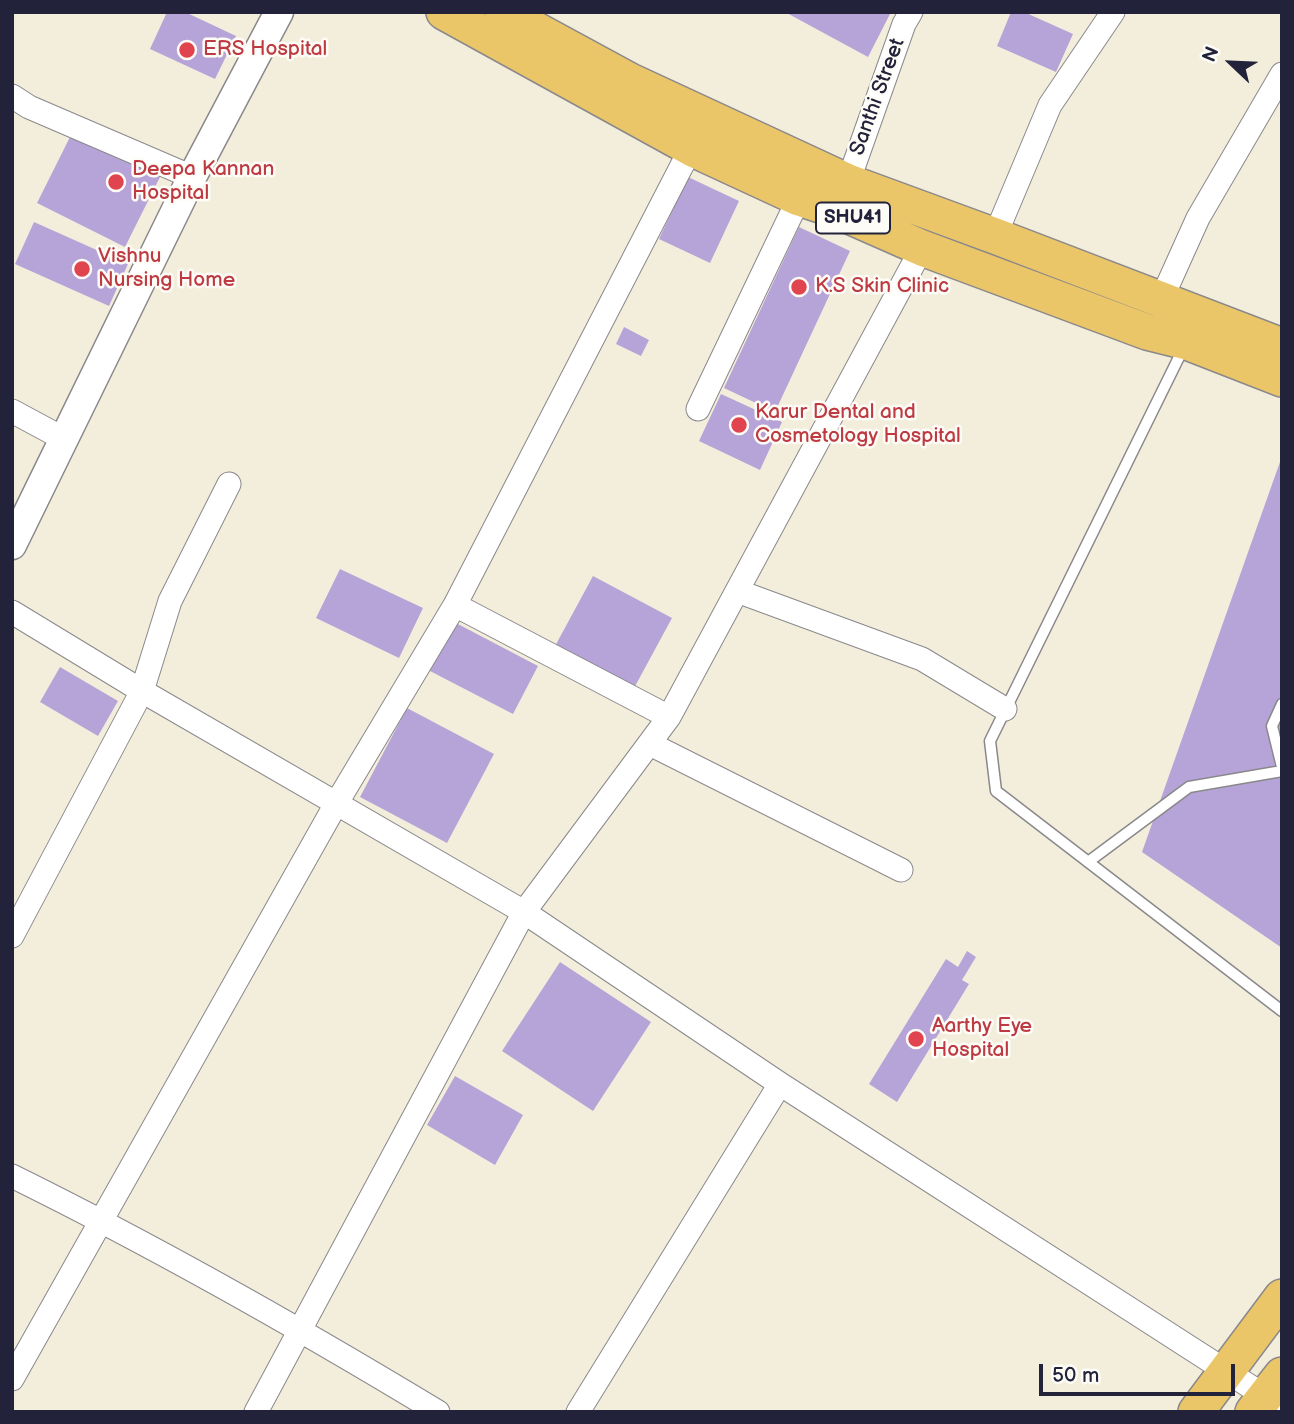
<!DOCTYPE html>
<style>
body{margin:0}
#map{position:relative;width:1294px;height:1424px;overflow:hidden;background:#f3eedb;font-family:"Balsamiq Sans",sans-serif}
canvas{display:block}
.frame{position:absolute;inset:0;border:14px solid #22223b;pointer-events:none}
.north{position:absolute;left:1196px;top:28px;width:70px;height:70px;-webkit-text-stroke:5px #fdfcf7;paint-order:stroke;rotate:293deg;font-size:19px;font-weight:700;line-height:28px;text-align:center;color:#22223b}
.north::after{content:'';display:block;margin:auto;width:24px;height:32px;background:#22223b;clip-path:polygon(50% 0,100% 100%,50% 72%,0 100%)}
.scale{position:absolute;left:1039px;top:1364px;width:196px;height:32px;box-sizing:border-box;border:4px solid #22223b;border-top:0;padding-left:9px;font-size:21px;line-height:24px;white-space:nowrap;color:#22223b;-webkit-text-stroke:5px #fdfcf7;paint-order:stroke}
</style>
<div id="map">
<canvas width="1294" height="1424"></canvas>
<div class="frame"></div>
<div class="north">N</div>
<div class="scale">50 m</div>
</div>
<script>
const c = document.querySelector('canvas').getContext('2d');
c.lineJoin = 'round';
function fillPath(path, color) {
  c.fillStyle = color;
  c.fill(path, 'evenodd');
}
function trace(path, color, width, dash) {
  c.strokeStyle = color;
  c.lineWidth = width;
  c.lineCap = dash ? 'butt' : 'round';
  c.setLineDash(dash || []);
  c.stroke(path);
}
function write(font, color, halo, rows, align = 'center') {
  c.font = font + ' "Balsamiq Sans",sans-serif';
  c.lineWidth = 5;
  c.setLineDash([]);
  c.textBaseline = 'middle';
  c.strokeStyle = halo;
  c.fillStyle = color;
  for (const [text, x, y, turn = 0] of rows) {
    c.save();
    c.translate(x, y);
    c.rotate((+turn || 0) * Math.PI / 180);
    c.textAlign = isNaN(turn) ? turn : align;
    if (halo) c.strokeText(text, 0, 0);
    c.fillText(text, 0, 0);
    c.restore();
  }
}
fillPath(new Path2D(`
 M167,12H185L236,36L215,79L150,49Z
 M785,12H886L890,14L868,57Z
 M1011,12H1024L1073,34L1056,72L997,46Z
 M73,131L161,175L125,247L37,203Z
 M688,177L739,201L710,263L659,239Z
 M34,222L128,264L109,306L15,264Z
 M799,227L850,251L775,412L724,388Z
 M624,327L649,340L641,356L616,344Z
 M721,394L782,422L760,470L699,441Z
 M1281,459H1282V948L1142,852Z
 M340,569L423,608L399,658L316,618Z
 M593,576L672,618L633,690L554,648Z
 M456,623L538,666L513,714L430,671Z
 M60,667L118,701L98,736L40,702Z
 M407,708L494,754L447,843L360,797Z
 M967,951L976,957L962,980L969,984L897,1102L869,1084L946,959L958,967Z
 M560,962L651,1022L593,1111L502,1051Z
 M455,1076L523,1115L495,1165L427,1125Z`), '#b6a4d8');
const service = new Path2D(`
 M1184,347L990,741L996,791L1282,1011
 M1282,704L1272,726L1282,767
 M1088,862L1189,787L1282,771`);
const minor = new Path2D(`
 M12,96L29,107L192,177
 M848,182L904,24L911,12
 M995,236L1050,105L1113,12
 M1161,300L1198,218L1282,74
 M698,409L799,198
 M12,411L64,439
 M737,591L922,659L1005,709
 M455,605L669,717
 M12,612L142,691L524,912L780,1084L1282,1407
 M650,744L901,870
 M12,936L142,691L170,601L229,484
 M12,1176C158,1248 299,1328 438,1412
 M12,1379L336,804L455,605L691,148
 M256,1412L524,912L669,717L922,248
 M578,1412L780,1084`);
const tertiary = new Path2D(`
 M12,545L192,177L279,12`);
const primary = new Path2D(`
 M444,12L691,148L799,198L838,211L922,248L1147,332L1187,342L1282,379
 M503,12L630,81L848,182L995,236L1282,346
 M1196,1412L1282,1297
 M1253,1412L1282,1375`);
trace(service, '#8a888b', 13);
trace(minor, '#8a888b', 25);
trace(tertiary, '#8a888b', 31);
trace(primary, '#8a888b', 38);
trace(service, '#fff', 10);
trace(minor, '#fff', 23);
trace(tertiary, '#fff', 28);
trace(primary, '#ebc669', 35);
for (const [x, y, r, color] of [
 [187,50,9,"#e0444e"],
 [116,182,9,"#e0444e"],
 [82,269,9,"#e0444e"],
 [799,287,9,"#e0444e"],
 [739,425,9,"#e0444e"],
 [916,1039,9,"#e0444e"]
]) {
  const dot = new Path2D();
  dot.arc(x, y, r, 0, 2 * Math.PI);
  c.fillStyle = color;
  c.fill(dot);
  trace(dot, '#fdfcf7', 2.5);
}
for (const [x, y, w] of [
 [853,218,74]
]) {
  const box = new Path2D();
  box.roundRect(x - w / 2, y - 15.5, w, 31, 5);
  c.fillStyle = '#fdfcf7';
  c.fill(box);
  trace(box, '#22223b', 2);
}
write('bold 19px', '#22223b', null, [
 ["SHU41",853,218]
]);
write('21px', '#be3a42', '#fdfcf7', [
 ["ERS Hospital",203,50],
 ["Deepa Kannan",132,170],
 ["Hospital",132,194],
 ["Vishnu",98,257],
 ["Nursing Home",98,281],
 ["K.S Skin Clinic",815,287],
 ["Karur Dental and",755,413],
 ["Cosmetology Hospital",755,437],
 ["Aarthy Eye",932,1027],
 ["Hospital",932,1051]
], 'left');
write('21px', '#22223b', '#fdfcf7', [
 ["Santhi Street",878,97,-70]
]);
</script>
